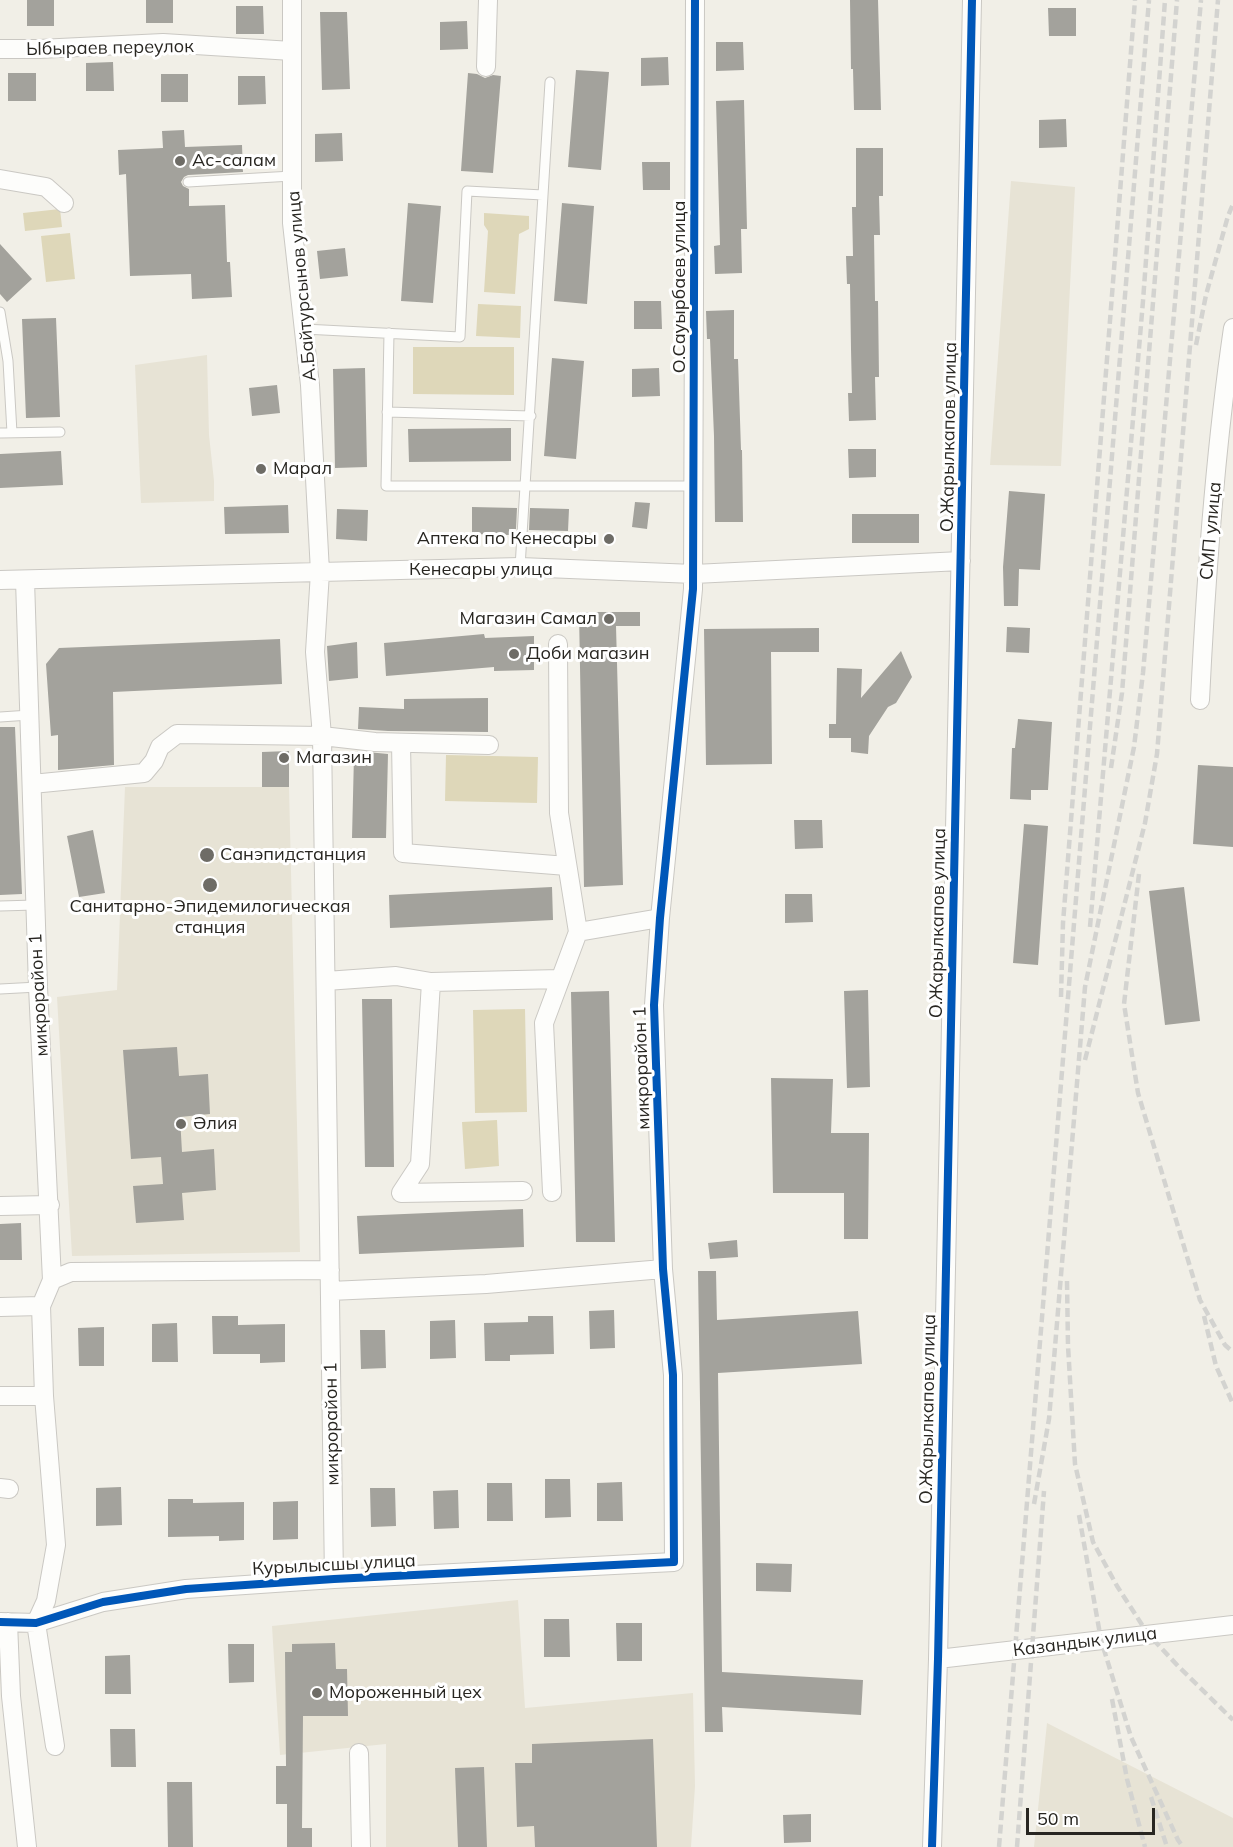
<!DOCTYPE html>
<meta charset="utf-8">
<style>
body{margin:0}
#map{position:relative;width:1233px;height:1847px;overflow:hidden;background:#f1efe7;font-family:Mulish,sans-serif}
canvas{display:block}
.scale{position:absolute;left:1026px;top:1808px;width:129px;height:27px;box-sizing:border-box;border:3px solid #282621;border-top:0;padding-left:8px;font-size:18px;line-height:21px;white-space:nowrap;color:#282621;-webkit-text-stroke:4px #fff;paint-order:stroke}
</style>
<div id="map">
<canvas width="1233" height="1847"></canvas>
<div class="scale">50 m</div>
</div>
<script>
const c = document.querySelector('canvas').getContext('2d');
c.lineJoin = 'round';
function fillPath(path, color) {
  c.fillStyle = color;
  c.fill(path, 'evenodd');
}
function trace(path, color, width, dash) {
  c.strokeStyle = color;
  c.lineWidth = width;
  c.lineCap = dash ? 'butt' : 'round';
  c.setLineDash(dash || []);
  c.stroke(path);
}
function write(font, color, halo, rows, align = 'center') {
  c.font = font + ' Mulish,sans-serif';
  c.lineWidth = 6;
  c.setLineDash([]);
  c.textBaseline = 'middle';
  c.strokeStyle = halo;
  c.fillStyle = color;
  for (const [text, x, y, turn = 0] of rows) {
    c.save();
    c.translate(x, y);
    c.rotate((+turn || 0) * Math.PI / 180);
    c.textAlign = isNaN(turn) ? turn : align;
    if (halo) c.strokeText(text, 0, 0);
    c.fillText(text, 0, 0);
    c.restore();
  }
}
fillPath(new Path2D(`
 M1011,181L1075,187L1061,466L990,465Z
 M207,355L209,435L214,481V501L141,503L135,365Z
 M125,787H289L300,1252L72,1256L57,997L117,990Z
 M518,1600L525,1708L693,1693L695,1786L691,1847H386V1744L280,1755L272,1626Z
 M1047,1723L1233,1818V1847H1034Z`), '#e7e3d5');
fillPath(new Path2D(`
 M60,209L62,227L25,231L23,213Z
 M484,213L529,216V229L519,234L515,294L484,292L488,231L484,225Z
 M70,233L75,279L46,282L41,236Z
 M478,304L521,306L520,338L476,336Z
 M413,347H514V395L413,394Z
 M446,755L538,757L537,803L445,801Z
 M525,1009L527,1112L475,1113L473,1010Z
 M497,1120L499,1166L465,1169L462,1122Z`), '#ded7b9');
fillPath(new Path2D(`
 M27,0H54V26H27Z
 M146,0H173V23H146Z
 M850,0H878L881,110H854L853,69H851Z
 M236,6H263L264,34H236Z
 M1048,8H1076V36H1049Z
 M320,12H347L350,89L322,90Z
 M467,21L468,49L440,50V22Z
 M716,42H743L744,70L716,71Z
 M668,57L669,85L641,86V58Z
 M113,62L114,91H86V63Z
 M576,70L609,72L601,170L568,167Z
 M8,73H36V101H8Z
 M468,73L477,74L485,78L493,75L501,76L493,173L461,171Z
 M161,74H188V102H161Z
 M238,76H265L266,104L238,105Z
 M744,100L747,229H741L742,273L715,274L714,246L720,245L716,101Z
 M1066,119L1067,147L1039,148V120Z
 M184,130L185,147L242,145L243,172L188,175L184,177L181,182L183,186L189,189V206L225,205L227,262H230L232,297L192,299L191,274L130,276L126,174L119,175L118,150L163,148L162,131Z
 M342,133L343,161L315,162V134Z
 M856,148H883V196H879L880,235H874L875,301H878L879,377H875L876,420L849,421L848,393H852L851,349L850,284H847L846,256H853L852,207H856Z
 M642,162H670V190H643Z
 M408,203L441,206L433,303L401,301Z
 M562,203L594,206L587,304L554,301Z
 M0,244L32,279L7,302L0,294Z
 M345,248L348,276L320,279L317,251Z
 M634,301H661L662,329H634Z
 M734,310V359H738L741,450H742L743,522H715L714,436L710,339H707L706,311Z
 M56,318L60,417L26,418L22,319Z
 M552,358L584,361L576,459L544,456Z
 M365,368L367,467L335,468L333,369Z
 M659,368L660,396L632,397V369Z
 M277,385L280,413L252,416L249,388Z
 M511,428V461L409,462L408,429Z
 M848,449H876V477L849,478Z
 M61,451L63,485L0,488V454Z
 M1009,491L1045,494L1040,570L1019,569L1018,606H1004L1003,567Z
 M635,502L650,503L647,529L632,527Z
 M288,505L289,533L225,534L224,507Z
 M472,507L517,508L516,529H509V535L472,534Z
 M530,508L569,509L568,531L529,530Z
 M337,509L368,510L367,541L336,539Z
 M852,514H919V543H852Z
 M579,612H640V626H616L623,885L584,887Z
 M1007,627L1030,628L1029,653L1006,652Z
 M819,628V652H771L772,764L706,765L704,629Z
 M484,634L485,638L534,636V670L494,671V667L386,676L384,643Z
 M280,639L282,684L113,692L114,765L58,770V735L51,736L46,664L59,648Z
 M357,642L358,678L329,681L327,646Z
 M901,651L912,677L896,703L888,707L869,736L868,754L851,752V738H829V724H836L837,668L862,669L861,698Z
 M488,698V732L388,731L358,729L359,707L404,709V699Z
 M1018,719L1052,722L1048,790H1031V800L1010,799L1012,748H1015Z
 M0,727H15L22,894L0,895Z
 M289,751V787H262V752Z
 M357,751L388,754L386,838H352L354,755H357Z
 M1198,765L1233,767V847L1193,844Z
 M794,820H822L823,848L795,849Z
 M1024,824L1048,826L1038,965L1013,963Z
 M93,830L105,893L79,897L67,836Z
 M552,887L553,920L390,928L389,895Z
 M1184,887L1200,1021L1165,1025L1149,891Z
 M785,894H812L813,922L785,923Z
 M868,990L870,1087L847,1088L844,991Z
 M609,991L615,1242H576L571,992Z
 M362,999H392L394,1167H365Z
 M177,1047L179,1076L208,1074L210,1114L180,1117L182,1152L214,1149L216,1190L182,1193L184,1220L136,1223L133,1186L163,1184L161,1157L131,1159L123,1050Z
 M771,1078L833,1079L831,1133H869L868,1239H844V1193H773Z
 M523,1209L524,1247L359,1254L357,1216Z
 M21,1223L22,1260H0V1224Z
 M737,1240L738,1257L710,1259L708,1243Z
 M698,1271H716L717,1320L858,1311L862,1364L718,1373L722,1672L863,1680L861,1715L722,1707L723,1732H705Z
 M614,1310L615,1348L590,1349L589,1311Z
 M212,1316H238V1325L285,1324V1362L260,1363V1354H213Z
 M528,1316H553L554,1354L510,1355V1361H485L484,1323L528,1322Z
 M455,1320L456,1358L430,1359V1321Z
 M177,1323L178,1362H152V1324Z
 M104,1327V1366H79L78,1328Z
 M360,1330H385L386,1368L361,1369Z
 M545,1479H570L571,1517L545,1518Z
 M622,1482L623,1521H597V1483Z
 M487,1483H512L513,1521H487Z
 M121,1487L122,1525L96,1526V1488Z
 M370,1488H395L396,1526L371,1527Z
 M458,1490L459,1528L434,1529L433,1491Z
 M168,1499H193V1503L244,1502V1540L219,1541V1536L168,1537Z
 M298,1501V1539L273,1540V1502Z
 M756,1563L792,1564L791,1592L756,1591Z
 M544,1619H569L570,1657H544Z
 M616,1623H642V1661H617Z
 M335,1643L336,1669H347L348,1716H303L302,1828H312V1847H287V1804H276V1766H286L285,1652H292V1644Z
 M228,1644H254V1682L229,1683Z
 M130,1655L131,1694H105V1656Z
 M110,1729H135L136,1767H111Z
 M653,1739L657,1847H535L534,1826L517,1827L515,1763H532V1744Z
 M484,1767L487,1847H458L455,1768Z
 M167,1782H192L193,1847H168Z
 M811,1814V1842L784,1843L783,1815Z`), '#a3a29c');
const lane = new Path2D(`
 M188,182L292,176
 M0,312L8,361L12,433
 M304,329L460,337L467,191L543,195
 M389,333L386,486H695
 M387,412L531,416
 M0,433L60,432
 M520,567L550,82
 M0,717L30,715
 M0,906L35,905
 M0,989L38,987`);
const street = new Path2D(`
 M292,0V223L310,385L320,572L315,652L322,736L334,1579
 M0,49H39L163,43L292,51
 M486,67L488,0
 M0,179L46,187L64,203
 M0,580L520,567L694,574L961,561
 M25,580L38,987L52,1280L41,1306L44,1396L56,1545L46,1601L36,1623L55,1746
 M558,644L559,813L578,932L660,918
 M1200,700C1206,575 1215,451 1233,328
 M401,743L403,853L567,866
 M32,784L144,773L154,761L160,747L177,734L322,736L375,742L489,745
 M326,981L396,976L431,982L560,979
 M431,982L420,1164L401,1193L523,1191
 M552,1192L544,1023L578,932
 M0,1206L50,1205
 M52,1280L71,1272L330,1270
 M330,1291L486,1284L663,1269
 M0,1307L41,1306
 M0,1396H44
 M0,1488L9,1489
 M0,1622L36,1623L103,1602L186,1589L334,1579L674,1562L673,1375L663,1269L654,1005L660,918L693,589L695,0
 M8,1622L11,1696L27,1847
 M938,1659L1233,1625
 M359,1753L361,1847
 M932,1847L938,1659L972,0`);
trace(lane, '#cac8c3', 11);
trace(street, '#cac8c3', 20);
trace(lane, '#fdfdfb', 9);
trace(street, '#fdfdfb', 18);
trace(new Path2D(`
 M1196,345L1206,295L1228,216L1233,204
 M1111,768L1122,693L1177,0
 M1139,874L1124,1004L1138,1093L1200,1300L1225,1345L1233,1352
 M1090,927L1143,301L1165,0
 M1061,997L1063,923L1135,0
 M1085,1060L1145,823L1157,754L1218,0
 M1067,1281L1068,1346L1075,1464L1093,1542L1117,1586L1148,1634L1178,1666L1233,1720
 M1204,1316L1216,1366L1233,1404
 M1034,1504L1049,1419L1085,987L1134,747L1143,673L1201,0
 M1079,1515L1101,1640L1131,1737L1178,1840L1183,1847
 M1112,1699L1127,1779L1145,1847
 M1151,1797L1167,1847
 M999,1847L1149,0
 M1017,1847L1044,1491`), '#d3d3d0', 4.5, [9, 4.5]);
trace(new Path2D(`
 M0,1622L36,1623L103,1602L186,1589L334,1579L674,1562L673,1375L663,1269L654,1005L660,918L693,589L695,0
 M932,1847L938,1659L972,0`), '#0057b8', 8);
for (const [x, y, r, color] of [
 [180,161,6,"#6e6c66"],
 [261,469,6,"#6e6c66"],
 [609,539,6,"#6e6c66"],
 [609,619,6,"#6e6c66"],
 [514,654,6,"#6e6c66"],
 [284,758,6,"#6e6c66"],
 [207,855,8,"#6e6c66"],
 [210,885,8,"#6e6c66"],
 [181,1124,6,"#6e6c66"],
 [317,1693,6,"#6e6c66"]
]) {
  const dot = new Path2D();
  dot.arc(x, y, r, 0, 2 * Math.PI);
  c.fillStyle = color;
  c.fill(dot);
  trace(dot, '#fff', 2);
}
write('18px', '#282621', '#fff', [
 ["Ыбыраев переулок",110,48,-1],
 ["А.Байтурсынов улица",302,286,-95],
 ["О.Сауырбаев улица",680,287,-90],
 ["О.Жарылкапов улица",949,437,-89],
 ["СМП улица",1211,531,-85],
 ["Кенесары улица",481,570],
 ["О.Жарылкапов улица",938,923,-89],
 ["микрорайон 1",39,995,-93],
 ["микрорайон 1",642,1068,-92],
 ["О.Жарылкапов улица",928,1409,-89],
 ["микрорайон 1",332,1424,-91],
 ["Курылысшы улица",334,1565,-3],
 ["Казандык улица",1085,1642,-7]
]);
write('18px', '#282621', '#fff', [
 ["Ас-салам",192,161],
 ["Марал",273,469],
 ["Аптека по Кенесары",597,539,"right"],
 ["Магазин Самал",597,619,"right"],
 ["Доби магазин",526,654],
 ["Магазин",296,758],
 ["Санэпидстанция",220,855],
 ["Санитарно-Эпидемилогическая",210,907,"center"],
 ["станция",210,928,"center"],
 ["Әлия",193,1124],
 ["Мороженный цех",329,1693]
], 'left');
</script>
